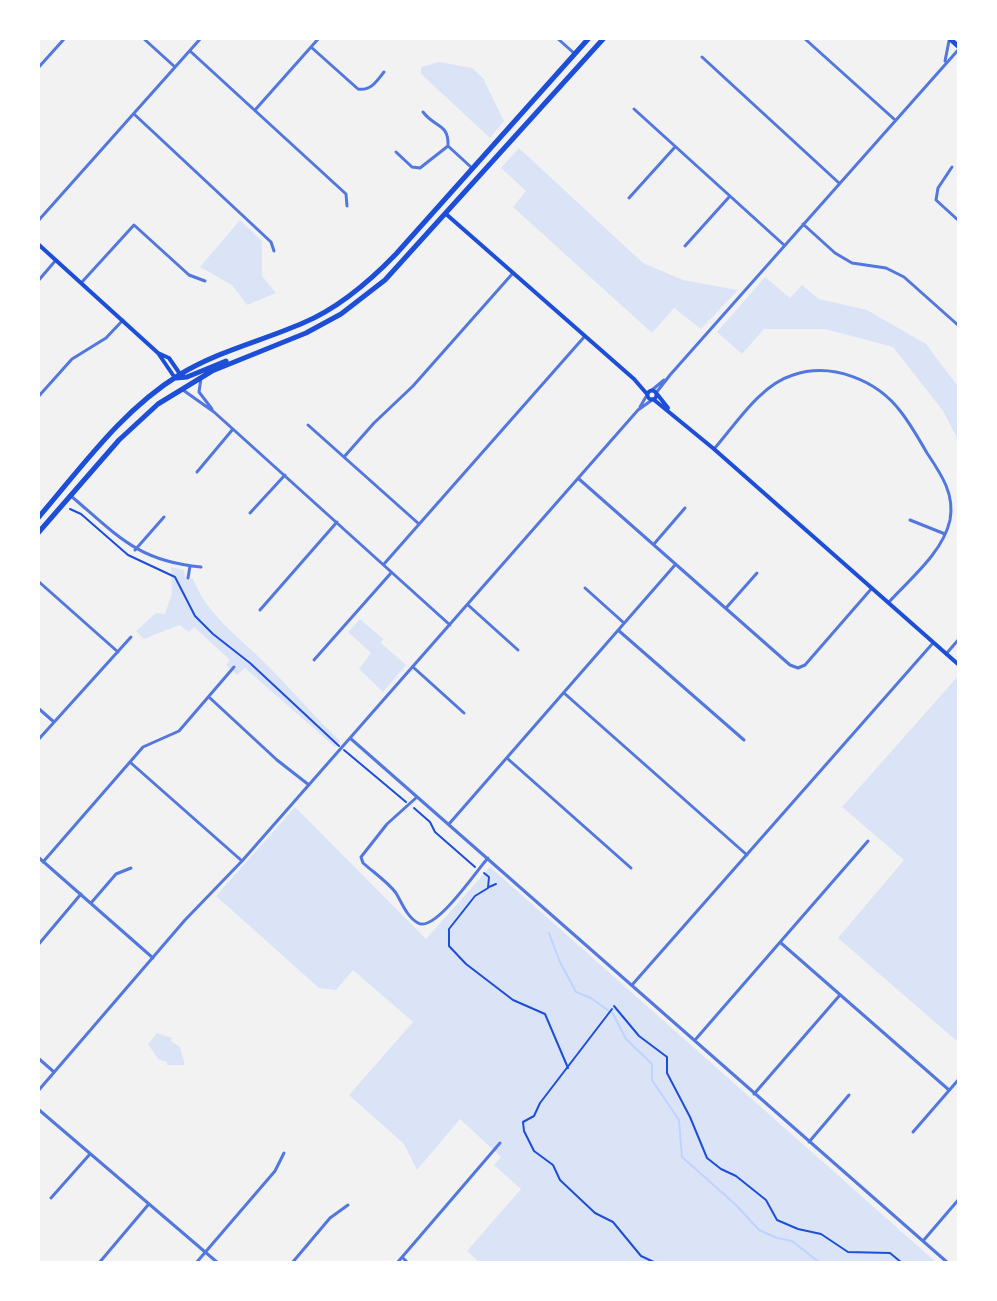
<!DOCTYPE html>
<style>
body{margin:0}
#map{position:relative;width:997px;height:1301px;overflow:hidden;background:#f2f2f2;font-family:"Space Grotesk",sans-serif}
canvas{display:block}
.frame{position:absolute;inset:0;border:40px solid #fff;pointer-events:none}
</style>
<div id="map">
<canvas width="997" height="1301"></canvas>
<div class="frame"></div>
</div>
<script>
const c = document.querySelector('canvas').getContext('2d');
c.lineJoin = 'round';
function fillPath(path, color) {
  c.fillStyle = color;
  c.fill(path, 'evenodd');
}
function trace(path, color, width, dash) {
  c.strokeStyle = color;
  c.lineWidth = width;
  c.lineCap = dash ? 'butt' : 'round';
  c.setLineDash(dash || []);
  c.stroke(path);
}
fillPath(new Path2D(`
 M439,62L472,68L483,78L504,121L490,138L421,74V67Z
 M519,148L643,263L683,280L738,290L701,329L674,308L652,333L513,207L526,191L501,168Z
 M240,220L262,241V276L276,293L247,305L232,285L200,267Z
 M765,277L790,298L802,285L819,299L867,310L926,344L959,388V442L943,411L893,347L825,329H764L742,354L717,332Z
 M171,567L184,570L185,577L193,579C208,616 238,636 266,664C291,689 314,716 340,741L335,747L245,668L237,675L226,665L230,660L194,627L189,632L179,625L144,639L136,631L156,613L165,614L172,593Z
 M360,619L383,639L381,643L406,665L383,692L359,669L371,653L348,632Z
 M959,675V1043L838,938L904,860L842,807Z
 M295,807L426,939L490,867L937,1263H480L467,1251L521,1189L494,1165L501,1157L460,1119L417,1170L404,1144L349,1095L413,1022L353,970L336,990L319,988L216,896Z
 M157,1033L172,1038L171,1041L180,1047L185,1065H167V1062L158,1059L148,1044Z`), '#dbe4f7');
trace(new Path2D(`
 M549,933L559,960L576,992L591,998L613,1014L626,1039L652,1064V1080L679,1120L682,1157L736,1205L759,1230L777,1238L792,1241L820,1263`), '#bfd3fe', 2);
trace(new Path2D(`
 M70,509L81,514L128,555L175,577L195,616L213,634L250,663L339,746
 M344,750L406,802
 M414,808L430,822L435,832L475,867
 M484,873L489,877L488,888L475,896L449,929V946L466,964L513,1000L545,1014L568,1068
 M489,887L496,884
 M614,1006L639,1036L667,1057V1073L690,1117L707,1158L721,1169L736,1176L766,1200L777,1220L798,1229L821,1234L848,1252L890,1253L902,1263
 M612,1009L540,1103L534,1116L523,1122L524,1131L534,1151L553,1165L560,1180L595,1213L613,1222L641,1256L656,1263`), '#1d4ed8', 2);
trace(new Path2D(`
 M143,38L175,67
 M557,38L575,54
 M804,38L894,119
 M311,47L358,89C371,91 377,81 384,72
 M190,51L346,194L347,206
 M702,57L839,183
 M945,61L949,41
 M38,68L65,38
 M634,109L784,245
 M255,110L319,38
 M134,114L271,242L274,251
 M448,146L472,168
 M396,152L412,167L420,168L448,146C449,123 435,128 423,112
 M952,167L938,188L936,200L959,221
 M629,198L675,147
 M38,221L201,38
 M803,224L835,253L852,263L886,268L904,277L959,326
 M685,246L730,196
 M38,281L56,260
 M82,282L134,225L189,275L205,281
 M201,378L199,392L212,409
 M183,390L214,412L450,625
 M652,390L664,380
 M656,393L670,375L959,49
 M38,397L72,359L106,338L123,320
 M640,407L647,395
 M308,425L419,524
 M714,449C736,424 760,385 793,375C832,362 877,380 901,412C911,425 919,439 927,453C941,474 955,494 950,520C943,552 911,578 889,602
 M344,457L374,423L413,386L513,273
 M197,472L233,429
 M579,479L790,665L798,668L805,665L872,588
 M71,496C117,535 137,561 201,567
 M250,513L285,475
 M910,520L945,534
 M654,544L685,508
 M135,550L164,517
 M384,564L585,336
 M188,578L190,566
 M38,581L118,652
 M585,588L624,623
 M468,605L518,650
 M726,608L757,573
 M260,610L337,522
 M618,630L744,740
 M946,654L959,639
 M314,660L391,573
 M413,667L464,713
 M564,693L747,855
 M210,698L277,760L309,785
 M38,708L54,722
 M350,738L948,1263
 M38,740L131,637
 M508,759L631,868
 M131,763L242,861
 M417,797L387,824L361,857L363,863C373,872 388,882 396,893C402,903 407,917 418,923C435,933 476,871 488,858
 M449,824L675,565
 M38,857L153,958
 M43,862L143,747L179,731L234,667
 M91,903L116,874L131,868
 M781,943L949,1090
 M38,945L81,894
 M632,985L933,643
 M695,1040L868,841
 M38,1058L54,1072
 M38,1091L185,920L242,861L638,410L652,400
 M754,1094L840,995
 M38,1109L218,1263
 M913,1132L959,1079
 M809,1142L849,1095
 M51,1198L90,1154
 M923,1241L959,1199
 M402,1257L408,1263
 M99,1263L148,1205
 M196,1263L275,1171L284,1153
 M292,1263L330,1218L348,1205
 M397,1263L500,1143`), '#5277de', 3);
trace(new Path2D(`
 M446,214L634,379L647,394
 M38,244L158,353L169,358L180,374
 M158,353L175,378
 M647.5 395a4.5 4.5 0 1 1 9 0a4.5 4.5 0 1 1-9 0Z
 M657,394L668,408
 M653,399L714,449L959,665`), '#1d4ed8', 4);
trace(new Path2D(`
 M176,378L187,377L226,361
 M38,518C81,468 122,410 179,375C218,351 262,341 303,323C339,308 369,282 396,254L589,38
 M38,533L119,440L158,404L212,371L306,333L341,314L385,280L604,38`), '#1d4ed8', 5);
trace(new Path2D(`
 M949,38L959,47`), '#1d4ed8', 5);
</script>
